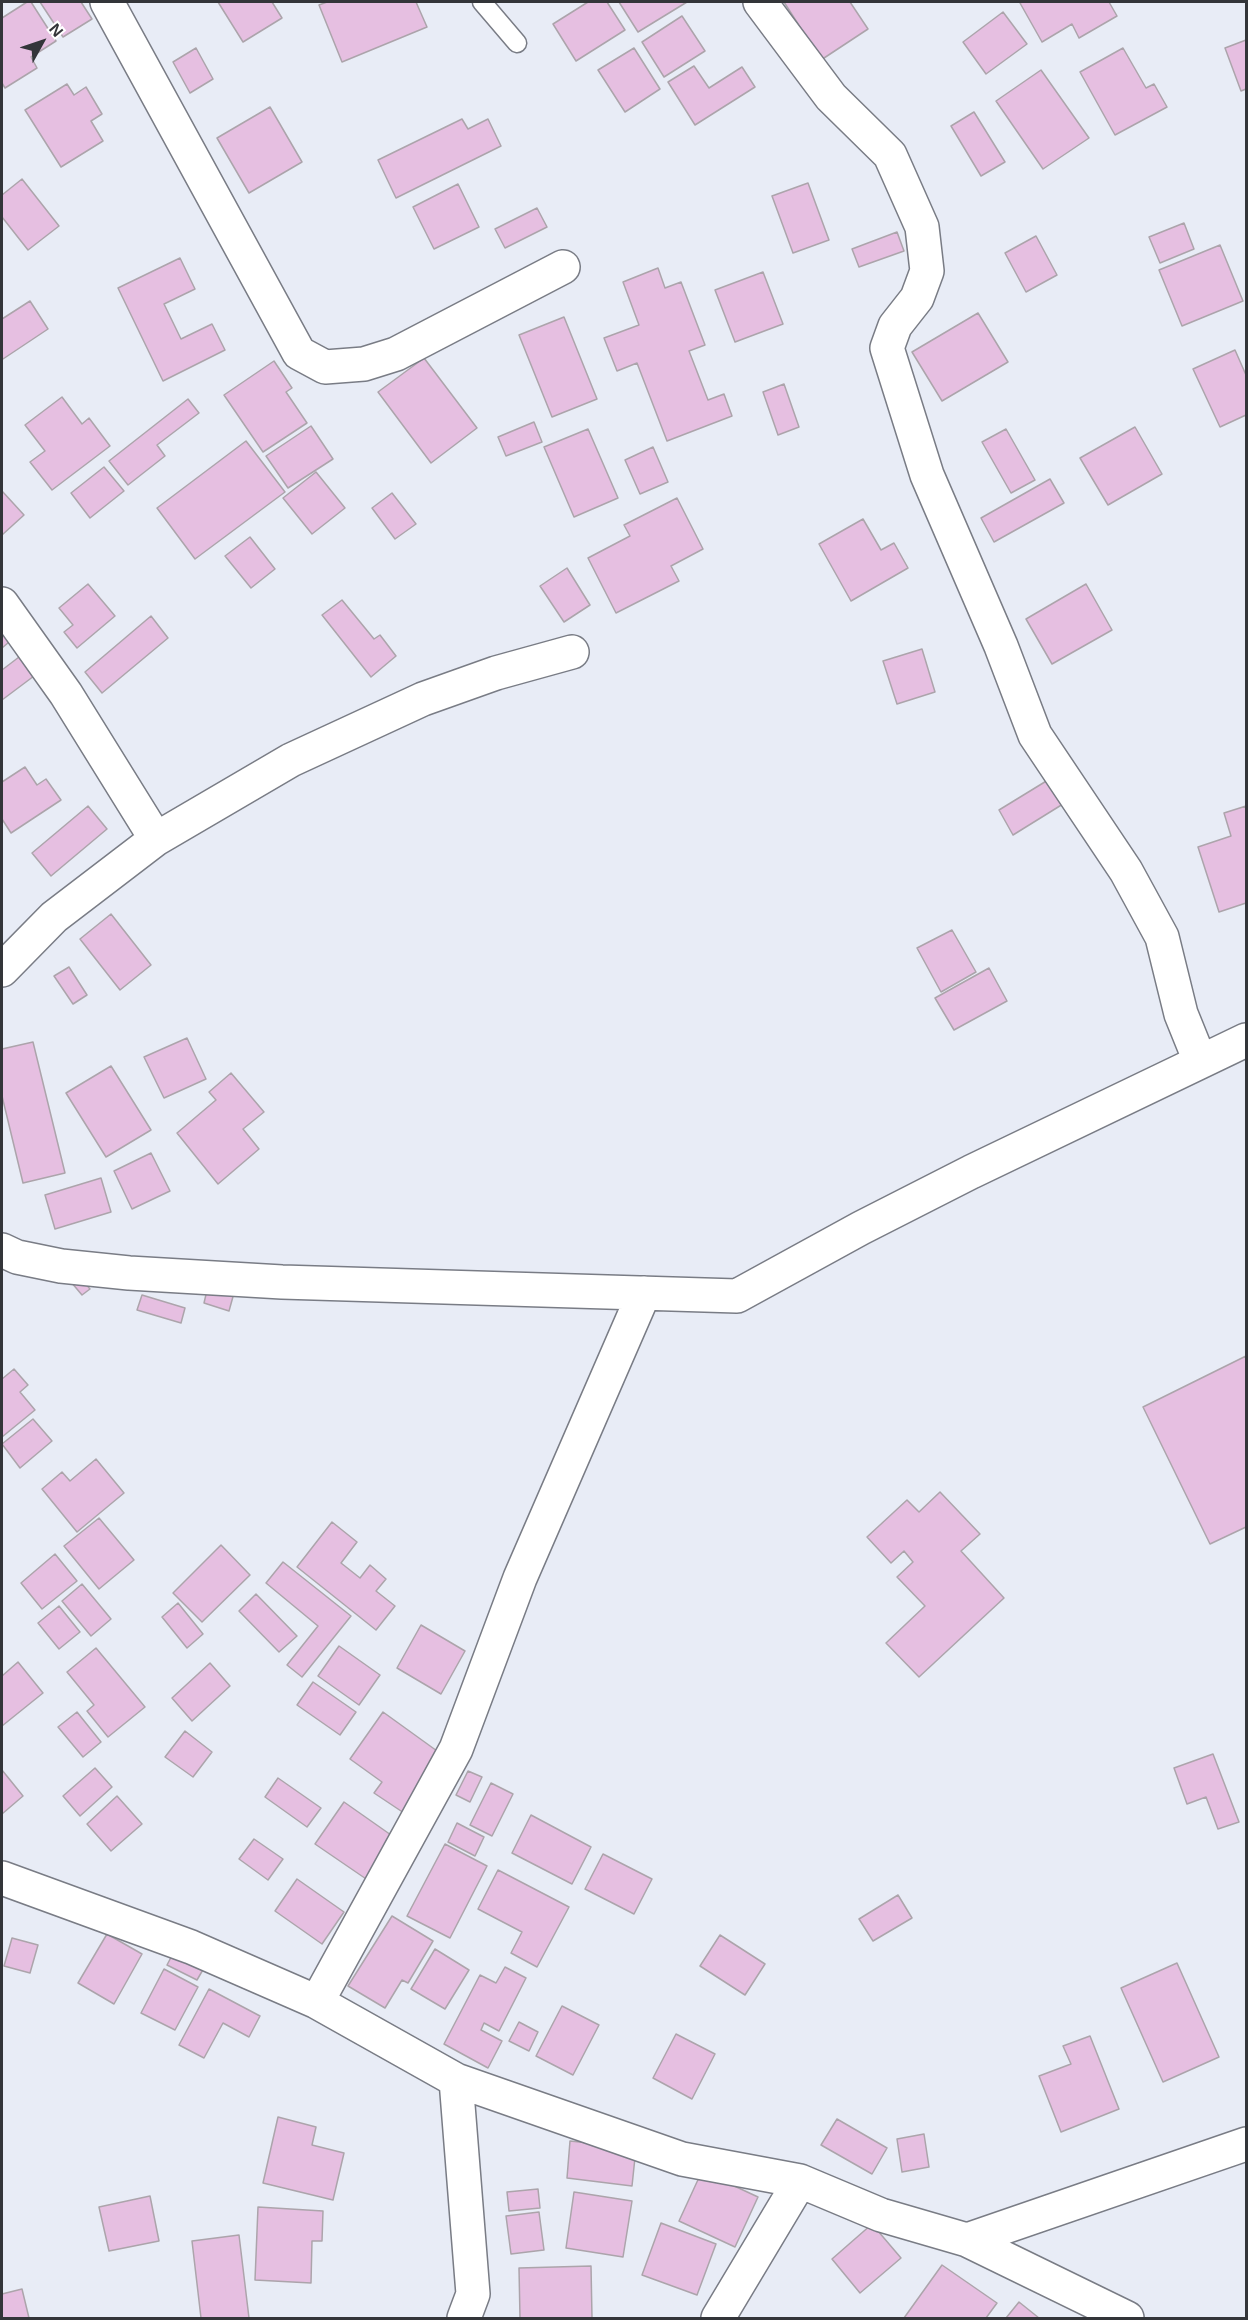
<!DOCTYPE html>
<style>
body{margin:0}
#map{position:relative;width:1248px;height:2320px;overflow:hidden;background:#e8ecf6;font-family:Arial,sans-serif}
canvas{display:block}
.frame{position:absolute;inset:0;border:3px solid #333539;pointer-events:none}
.north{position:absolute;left:12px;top:12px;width:60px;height:60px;-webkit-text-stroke:4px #fff;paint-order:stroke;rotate:50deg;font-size:16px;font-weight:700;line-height:24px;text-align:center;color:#333539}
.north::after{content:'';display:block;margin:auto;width:21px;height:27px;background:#333539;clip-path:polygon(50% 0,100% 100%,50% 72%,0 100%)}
</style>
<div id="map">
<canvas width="1248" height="2320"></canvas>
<div class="frame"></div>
<div class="north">N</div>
</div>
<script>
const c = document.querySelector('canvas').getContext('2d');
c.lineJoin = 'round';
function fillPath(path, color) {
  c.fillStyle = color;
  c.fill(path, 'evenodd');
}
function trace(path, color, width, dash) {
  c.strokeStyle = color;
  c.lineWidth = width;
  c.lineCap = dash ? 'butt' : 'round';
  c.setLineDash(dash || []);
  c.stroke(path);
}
const building = new Path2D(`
 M27,2H31L56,41L31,57L37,68L5,88L2,83V18Z
 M40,2H81L92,19L63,37Z
 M218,2H272L282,18L243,42Z
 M327,2H416L427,27L342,62L319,5Z
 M588,2H607L625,30L576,61L553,24Z
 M619,2H687L638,32Z
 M784,2H850L868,29L821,60Z
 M1022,2H1109L1117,16L1079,38L1072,24L1042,42L1020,3Z
 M1003,12L1027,44L986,74L963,42Z
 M682,16L705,51L664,77L642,42Z
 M1246,40V89L1241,91L1225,48Z
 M196,48L213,79L190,93L173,62Z
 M634,48L660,89L625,112L598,70Z
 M1123,48L1146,88L1154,84L1167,107L1115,135L1080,72Z
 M694,66L709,88L742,67L755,87L695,125L668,82Z
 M1041,70L1089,138L1043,169L996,101Z
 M67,84L74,95L86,87L102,114L91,121L103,141L61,167L25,110Z
 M270,107L302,162L249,193L217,138Z
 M974,112L1005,162L981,176L951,126Z
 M462,119L468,129L488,119L501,146L396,198L378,160Z
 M22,179L59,226L28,250L2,217V195Z
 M808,183L829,240L793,253L772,196Z
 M458,184L479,227L434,249L413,207Z
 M537,208L547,227L505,248L495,229Z
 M1184,223L1194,249L1160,263L1149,237Z
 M897,232L904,251L859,267L852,249Z
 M1036,236L1057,275L1026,292L1005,253Z
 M1220,245L1243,301L1182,326L1159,270Z
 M180,258L195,289L164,304L181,339L212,324L225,350L163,381L118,288Z
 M658,268L665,288L681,282L705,345L689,351L708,400L724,394L732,416L667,441L637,363L617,371L604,338L639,325L623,282Z
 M763,272L783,324L735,342L715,290Z
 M30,301L48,329L3,359L2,357V319Z
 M978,313L1008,362L942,401L912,352Z
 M564,317L597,399L552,417L519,335Z
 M1235,350L1246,375V415L1220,427L1193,369Z
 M424,358L477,428L431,463L378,392Z
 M274,361L292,388L286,392L307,423L263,452L224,395Z
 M784,384L799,427L778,435L763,392Z
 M62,397L82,424L89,418L110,446L52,490L30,462L45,451L25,425Z
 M188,399L199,413L157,445L165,456L128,485L109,461Z
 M534,422L542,442L506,456L498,437Z
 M311,426L333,459L288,488L266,456Z
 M1135,427L1162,474L1108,505L1080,458Z
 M588,429L618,498L574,517L544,447Z
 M1006,429L1035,480L1011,493L982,442Z
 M246,441L285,492L195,559L157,508Z
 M653,447L668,482L640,494L625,460Z
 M104,467L124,491L90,518L71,493Z
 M316,472L345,508L312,534L283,498Z
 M1050,479L1064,503L994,542L981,518Z
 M2,491L24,515L2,535Z
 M392,493L416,524L395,539L372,508Z
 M677,498L703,549L671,566L679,581L616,613L588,558L630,536L624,525Z
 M863,519L881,550L894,543L908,568L851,601L819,544Z
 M250,537L275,569L251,588L225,556Z
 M567,568L590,605L564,622L540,586Z
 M88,584L115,616L77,648L64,632L73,625L59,608Z
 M1086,584L1112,630L1052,664L1026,619Z
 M342,600L374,639L380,635L396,656L371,677L322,615Z
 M151,616L168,638L102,693L85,672Z
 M2,619L15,637L2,648Z
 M922,649L935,692L897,704L883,661Z
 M19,657L34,676L2,700V670Z
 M25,767L37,785L46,779L61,800L11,833L2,819V782Z
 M1048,780L1063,804L1013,835L999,810Z
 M88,806L107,829L51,876L32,853Z
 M1246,806V903L1219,912L1198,847L1231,836L1224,813Z
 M111,914L151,965L120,990L80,939Z
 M952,930L976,972L941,992L917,948Z
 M69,967L87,995L73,1004L54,976Z
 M989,968L1007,1001L954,1030L935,998Z
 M187,1038L206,1079L164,1098L144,1057Z
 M33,1042L65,1173L23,1183L2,1096V1049Z
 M111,1066L151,1130L106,1157L66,1093Z
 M231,1073L264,1112L243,1129L259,1149L218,1184L177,1133L216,1100L209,1092Z
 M151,1153L170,1191L132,1209L114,1171Z
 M101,1178L111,1212L55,1229L45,1195Z
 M78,1275L90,1289L82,1295L71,1282Z
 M208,1286L234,1293L229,1311L204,1303Z
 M142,1295L185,1308L181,1323L137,1310Z
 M1246,1356V1527L1210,1544L1143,1407Z
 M14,1369L28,1385L20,1392L35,1410L2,1437V1379Z
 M33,1419L52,1441L20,1468L2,1444Z
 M96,1459L124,1493L77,1532L42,1489L62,1472L70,1481Z
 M940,1492L980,1534L961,1551L1004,1598L919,1677L886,1643L925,1606L897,1577L913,1562L904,1551L891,1563L867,1537L907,1500L919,1512Z
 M99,1518L134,1560L99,1589L64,1546Z
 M332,1522L357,1542L341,1563L360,1578L370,1565L386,1579L376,1591L395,1606L376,1630L297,1567Z
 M221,1545L250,1575L202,1622L173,1593Z
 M55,1554L77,1581L42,1609L21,1583Z
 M283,1562L351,1616L302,1677L287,1665L318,1626L266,1583Z
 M82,1584L111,1619L91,1636L62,1601Z
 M256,1594L297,1636L279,1652L239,1611Z
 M178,1603L203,1634L187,1648L162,1617Z
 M59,1606L80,1632L59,1649L38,1623Z
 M421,1625L465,1651L441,1694L397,1668Z
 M339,1646L380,1675L359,1705L318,1676Z
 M96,1648L145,1707L108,1737L87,1711L94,1705L67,1672Z
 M18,1662L43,1693L2,1726V1676Z
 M210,1663L230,1686L192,1721L172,1698Z
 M313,1682L356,1712L340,1735L297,1705Z
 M77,1712L101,1742L83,1757L58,1727Z
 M383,1712L444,1756L404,1813L374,1793L382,1782L350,1759Z
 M185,1731L212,1752L193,1777L165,1757Z
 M1213,1754L1239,1822L1218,1829L1206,1797L1187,1804L1174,1768Z
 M95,1768L112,1787L80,1816L63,1796Z
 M2,1770L23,1796L2,1814Z
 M468,1771L482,1777L470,1802L456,1795Z
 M278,1778L321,1808L307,1827L265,1797Z
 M491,1783L513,1794L492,1836L470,1825Z
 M117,1796L142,1824L111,1851L87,1824Z
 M344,1802L401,1842L372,1883L315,1844Z
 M531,1815L591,1847L572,1884L512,1853Z
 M457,1823L484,1837L475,1856L448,1842Z
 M254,1839L283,1859L268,1880L239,1859Z
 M445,1844L487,1866L450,1938L407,1916Z
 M603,1854L652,1879L634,1914L585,1889Z
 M498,1870L569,1907L537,1967L511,1953L522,1932L478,1909Z
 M297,1879L344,1912L322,1944L275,1911Z
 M898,1895L912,1918L873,1941L859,1919Z
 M392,1916L433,1941L408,1983L402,1980L385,2008L348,1986Z
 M107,1934L142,1954L114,2004L78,1983Z
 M720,1935L765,1964L745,1995L700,1966Z
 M12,1938L38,1945L30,1973L4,1966Z
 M178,1944L208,1961L197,1980L167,1965Z
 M435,1949L469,1970L445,2009L411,1989Z
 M1177,1963L1219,2057L1163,2082L1121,1988Z
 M505,1967L526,1978L499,2031L484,2023L481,2030L502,2041L488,2068L444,2044L480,1975L496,1983Z
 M164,1969L198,1987L175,2030L141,2013Z
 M209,1989L260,2016L249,2037L223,2023L204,2058L179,2045Z
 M562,2006L599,2025L573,2075L536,2056Z
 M519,2022L538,2032L529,2051L509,2041Z
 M676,2034L715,2054L692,2099L653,2078Z
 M1090,2036L1119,2109L1061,2132L1039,2076L1071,2064L1063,2046Z
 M278,2117L316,2127L312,2145L344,2153L333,2200L263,2183Z
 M837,2119L887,2148L872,2174L821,2145Z
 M924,2134L929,2167L902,2172L897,2139Z
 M570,2141L636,2148L632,2186L567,2178Z
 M702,2171L758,2197L735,2247L679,2221Z
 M538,2189L540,2208L509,2211L507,2192Z
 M574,2192L632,2201L623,2257L566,2248Z
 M150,2196L159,2241L109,2251L99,2207Z
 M258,2207L323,2211L322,2241H312L311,2283L255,2280Z
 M539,2212L544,2250L511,2254L506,2216Z
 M661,2223L716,2244L697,2295L642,2275Z
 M872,2224L901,2258L860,2293L832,2259Z
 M239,2235L249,2318H201L192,2241Z
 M942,2265L997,2303L986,2318H904Z
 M591,2266L592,2318H520L519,2268Z
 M22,2289L29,2318H2V2294Z
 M1019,2302L1039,2318H1006Z`);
fillPath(building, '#e6bfe1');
trace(building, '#aca4ab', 1.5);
const lane = new Path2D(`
 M482,2L517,43`);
const street = new Path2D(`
 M107,2L299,353L325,367L364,364L396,354L563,267
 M760,2L831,97L890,155L922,227L927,271L917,298L895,326L887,348L927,475L1001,646L1035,735L1126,871L1162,937L1181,1014L1200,1061
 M2,604L66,694L156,839
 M2,970L54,917L156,839L291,760L423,699L496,673L572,652
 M2,1250L17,1257L61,1266L129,1273L282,1282L737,1296L861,1228L971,1172L1246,1040
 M2,1878L191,1947L317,2002L456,2080L682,2159L800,2181L881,2215L967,2240L1127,2318
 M317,2002L456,1749L520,1578L644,1293
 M456,2080L473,2294L464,2318
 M967,2240L1246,2144
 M718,2318L800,2181`);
trace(lane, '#797c85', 21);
trace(street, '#797c85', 36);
trace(lane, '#fff', 18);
trace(street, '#fff', 33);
</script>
